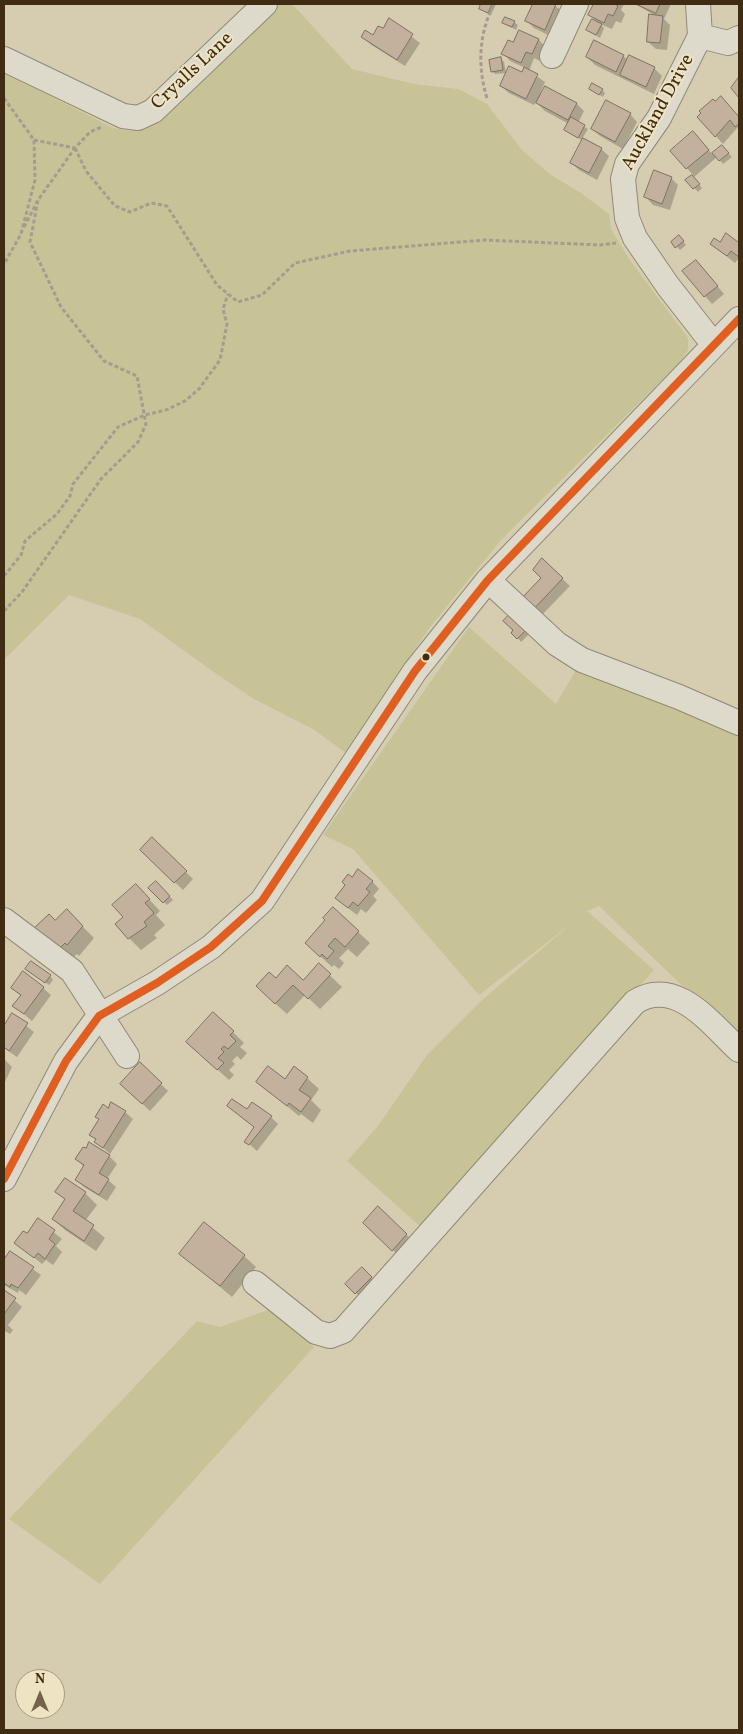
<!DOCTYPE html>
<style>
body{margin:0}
#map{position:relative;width:743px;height:1734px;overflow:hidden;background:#d6ccb0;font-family:Vollkorn,serif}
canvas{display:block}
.frame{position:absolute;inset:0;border:5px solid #402c13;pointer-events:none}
.north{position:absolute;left:15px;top:1669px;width:50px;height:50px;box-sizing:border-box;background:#eee3c2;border:1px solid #a89a7c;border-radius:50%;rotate:0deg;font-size:14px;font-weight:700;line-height:20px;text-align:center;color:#402c13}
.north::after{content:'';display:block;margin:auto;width:18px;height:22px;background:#74644a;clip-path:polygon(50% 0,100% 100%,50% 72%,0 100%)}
</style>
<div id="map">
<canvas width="743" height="1734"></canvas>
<div class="frame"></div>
<div class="north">N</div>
</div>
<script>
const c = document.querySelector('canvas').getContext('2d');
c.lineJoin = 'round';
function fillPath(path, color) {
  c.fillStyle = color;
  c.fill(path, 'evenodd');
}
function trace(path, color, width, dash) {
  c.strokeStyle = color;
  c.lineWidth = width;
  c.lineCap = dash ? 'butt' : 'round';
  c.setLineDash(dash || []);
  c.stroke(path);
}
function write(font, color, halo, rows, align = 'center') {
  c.font = font + ' Vollkorn,serif';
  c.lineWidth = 4;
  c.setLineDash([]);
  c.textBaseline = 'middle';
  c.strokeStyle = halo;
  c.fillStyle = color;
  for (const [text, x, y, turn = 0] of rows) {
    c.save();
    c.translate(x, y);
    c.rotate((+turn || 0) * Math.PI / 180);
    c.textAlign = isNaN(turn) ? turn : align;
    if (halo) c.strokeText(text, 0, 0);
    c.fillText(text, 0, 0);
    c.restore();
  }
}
fillPath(new Path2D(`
 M277,4H292L352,69L414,84L458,89L487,104L522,150L551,175L581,193L609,214L611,229L629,259L688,338V350L679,363L501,540L430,627L346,753L313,729L254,699L218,675L140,619L69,595L4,660V72L113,128L131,131L154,125L223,60Z
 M469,627L556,704L576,670L739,731V1040L599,906L587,911L654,970L423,1229L347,1161L378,1126L427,1055L481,1001L571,924L479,995L353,849L323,835Z
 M268,1310L314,1347L100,1584L9,1519L197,1321L220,1327Z`), '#c7c396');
fillPath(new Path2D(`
 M482,4H496L491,15L480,8Z
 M535,4H553L563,12L552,37L534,28L527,21Z
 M595,4H624L621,10L625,14L621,23L616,21L612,29L600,24L604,28L600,38L587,30L598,23L590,15Z
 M635,4H671L664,19L670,25L667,50L656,49L648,42L656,16Z
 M389,20L420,43L405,66L370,44L362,36H373L383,30Z
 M514,22L518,25L516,30L503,23Z
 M519,32L539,40L546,48L540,61L534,58L529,71L545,82L540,93L542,94L546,87L577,104L584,111L578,123L588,129L582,139L601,149L609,156L597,180L579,170L572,163L583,141L566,130L569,124L545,111L536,102L534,105L509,93L501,86L523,74L525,68L510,61L503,53L514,44Z
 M623,56L628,60L630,57L654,68L662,76L654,94L595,65L587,57Z
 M501,59L504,62L506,73L495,74L492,71Z
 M590,89L602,90L605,93L603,97Z
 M728,105L739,118V129L738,127L723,144L699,117Z
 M630,114L637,122L623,149L600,136L592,129Z
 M700,140L712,154L722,146L732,157L723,164L717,157L693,178L702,188L698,192L687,180L693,175L672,151Z
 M671,178L678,185L670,210L653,205L646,197Z
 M682,240L686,245L680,250L672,242Z
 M739,242V258L735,263L711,244Z
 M703,269L724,294L712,304L684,272Z
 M542,560L570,586L539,618L521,601L543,578Z
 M505,621L530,633L521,642Z
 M152,839L193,879L183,890L142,850Z
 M352,878L372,881L379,889L373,896L377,900L366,913L361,909L357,915L344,905Z
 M156,882L173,900L167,905L150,888Z
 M147,897L160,911L156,915L165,925L154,935L157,938L141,950L129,938Z
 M67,911L94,938L79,956L77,954L66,964L54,955L55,922Z
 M358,932L370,943L357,957L348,949L339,958L344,963L339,969L334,965L332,967L306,943Z
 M319,965L342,987L320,1009L305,995L287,1014L269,998L276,980L303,982Z
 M30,972L50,976L53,980L49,985Z
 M13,988H43L51,995L32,1021L14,1006L21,996Z
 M13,1015L34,1032L17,1057L4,1048V1028Z
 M233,1032L244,1043L240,1047L247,1053L241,1060L237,1056L232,1061L235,1064L229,1070L234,1075L229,1080L199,1053Z
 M4,1059L12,1067L4,1084Z
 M140,1064L168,1091L150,1111L121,1084Z
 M307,1078L319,1089L311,1100L321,1110L313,1123L301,1114L299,1116L257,1082Z
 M229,1106L271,1117L278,1124L257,1151L246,1141L255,1128Z
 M108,1109L125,1112L133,1119L110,1154L96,1142L97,1141L91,1134L100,1120L96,1117Z
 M109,1156L117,1164L107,1179L116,1187L107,1201L84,1187L77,1180L84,1167L77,1159Z
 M65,1180L85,1193L97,1205L85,1221L105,1238L96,1251L65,1230L53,1219L66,1201L57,1192Z
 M378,1208L414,1242L400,1257L364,1222Z
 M38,1220L62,1239L56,1246L62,1252L53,1265L46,1260L42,1264L16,1243L27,1235Z
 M10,1253L41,1275L26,1295L19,1290L18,1293L4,1285V1263Z
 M181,1254L244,1256L256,1267L232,1297Z
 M362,1269L379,1285L364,1301L347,1284Z
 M4,1291L22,1307L8,1325L13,1330L10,1334L5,1331L4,1332Z`), '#0003');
const building = new Path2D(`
 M481,4H492L488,13L479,9Z
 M533,4H556L545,30L525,21Z
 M594,4H615L618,6L613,16L608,14L604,23L588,15Z
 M636,4H660L656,13Z
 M649,14L663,16L660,43L647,42Z
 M505,17L515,21L512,27L502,23Z
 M389,18L413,34L397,60L361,37L365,30L373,35L378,26L383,28Z
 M592,19L602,24L596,35L586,30Z
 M519,30L539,39L532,54L526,52L521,63L501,54L508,40L513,42Z
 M594,40L624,55L616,72L586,57Z
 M629,55L655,67L646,87L620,75Z
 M501,57L503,70L491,72L489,60Z
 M509,66L522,72L524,67L538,74L526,99L500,86Z
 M739,77V98L731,88Z
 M592,83L603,89L599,95L589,89Z
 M545,86L577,103L568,120L536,103Z
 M721,96L739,117V124L735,127L730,120L715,137L697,117L701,113L699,111L713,99L715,101Z
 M606,100L631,113L615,142L591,129Z
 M571,117L585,125L578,138L564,130Z
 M693,131L709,150L686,169L670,151Z
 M583,138L602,148L589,173L570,163Z
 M722,145L729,153L719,161L712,153Z
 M654,170L672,177L662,204L644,197Z
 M692,175L700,184L693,189L685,180Z
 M726,233L738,242L739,240V257L731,251L727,256L710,244L714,238L720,242Z
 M679,235L684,241L675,248L671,242Z
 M696,260L718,286L704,297L682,271Z
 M542,558L563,578L531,612L519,601L541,578L533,570Z
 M511,613L528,628L517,639L511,633L513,630L503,621Z
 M152,837L187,871L174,883L140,850Z
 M358,869L373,881L366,889L370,892L358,906L353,902L348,908L335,898L345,885L342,882L348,874L352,877Z
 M156,881L170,896L163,903L148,888Z
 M136,884L150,899L145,903L154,913L144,922L147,926L128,939L115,924L123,917L112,905Z
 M333,907L359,931L345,947L335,938L328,946L334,951L327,959L322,954L320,957L305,943L325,920L323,918Z
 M67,909L83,926L67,945L65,943L54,954L31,931L49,914L55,920Z
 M31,961L51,975L45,983L25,969Z
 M319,963L331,974L308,999L293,985L275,1004L256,986L269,972L276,978L287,965L303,980Z
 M23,971L44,987L24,1014L12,1006L21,995L11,988Z
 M213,1012L234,1031L230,1035L236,1041L228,1049L224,1046L221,1049L224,1052L218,1058L224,1063L217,1070L186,1042Z
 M12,1013L28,1023L9,1051L4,1047V1026Z
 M140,1062L162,1083L142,1104L120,1084Z
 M268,1066L285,1079L294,1066L308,1077L299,1090L311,1098L301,1112L289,1103L287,1106L256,1082Z
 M232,1099L247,1109L252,1102L272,1116L249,1145L244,1142L254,1127L227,1106Z
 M111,1102L126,1111L103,1148L94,1142L96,1139L89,1135L99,1119L95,1117L103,1104L108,1108Z
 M89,1142L110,1155L99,1173L109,1179L99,1195L75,1180L84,1165L75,1159L83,1147L86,1148Z
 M65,1178L86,1192L73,1211L94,1225L84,1241L52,1219L65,1199L55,1192Z
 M378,1206L407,1234L392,1251L363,1223Z
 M38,1218L55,1230L49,1239L55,1244L45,1259L38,1253L34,1258L14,1243L23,1231L27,1233Z
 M204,1222L245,1255L220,1286L179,1254Z
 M10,1251L34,1267L18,1288L11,1284L10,1287L4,1283V1260Z
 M362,1267L372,1277L355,1294L345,1284Z
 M4,1290L16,1298L4,1314Z`);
fillPath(building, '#c3b19e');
trace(building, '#7b7362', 1);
const minor = new Path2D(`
 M698,4L700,36L659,118L627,164L623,179L627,218L635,238L668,286L714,345
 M700,36L728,43L739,38
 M552,56L576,4
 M4,59L123,116L138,118L153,111L265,4
 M488,580L557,644L582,660L679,697L739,723
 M4,920L72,971L127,1056
 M4,1179L66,1061L99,1016L157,983L211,947L262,901L415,671L488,580L739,319
 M255,1283L316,1332L330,1336L343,1331L635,1002C676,976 711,1024 739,1050`);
trace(minor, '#918976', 26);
trace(new Path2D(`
 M4,98L34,140L35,180L21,234L4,264
 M487,98C477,66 479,33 494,4
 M34,140L75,148L90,132L102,127
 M75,148L86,171L115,206L130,212L151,203L167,206L217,285L238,302L262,295L295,263L350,251L485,240L600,245L616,243
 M24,227L38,200L75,148
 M4,576L21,555L25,541L57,514L70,496L73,484L118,427L145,415L166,410L185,401L199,389L220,360L227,324L223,309L228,294
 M4,611L22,592L101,479L138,442L146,424L137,376L104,361L61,307L30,242L38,200`), '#a39d90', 3, [4, 2.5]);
trace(minor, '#dedacb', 24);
trace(new Path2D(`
 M4,1179L66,1061L99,1016L157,983L211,947L262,901L415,671L488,580L739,319`), '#e05f20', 8);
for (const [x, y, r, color] of [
 [426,657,4.5,"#402c13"]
]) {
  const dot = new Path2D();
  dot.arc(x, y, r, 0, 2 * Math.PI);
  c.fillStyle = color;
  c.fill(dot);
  trace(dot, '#eee3c2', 2);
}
write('19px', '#402c13', '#eee3c2', [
 ["Cryalls Lane",193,72,-43],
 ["Auckland Drive",659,113,-61]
]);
</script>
